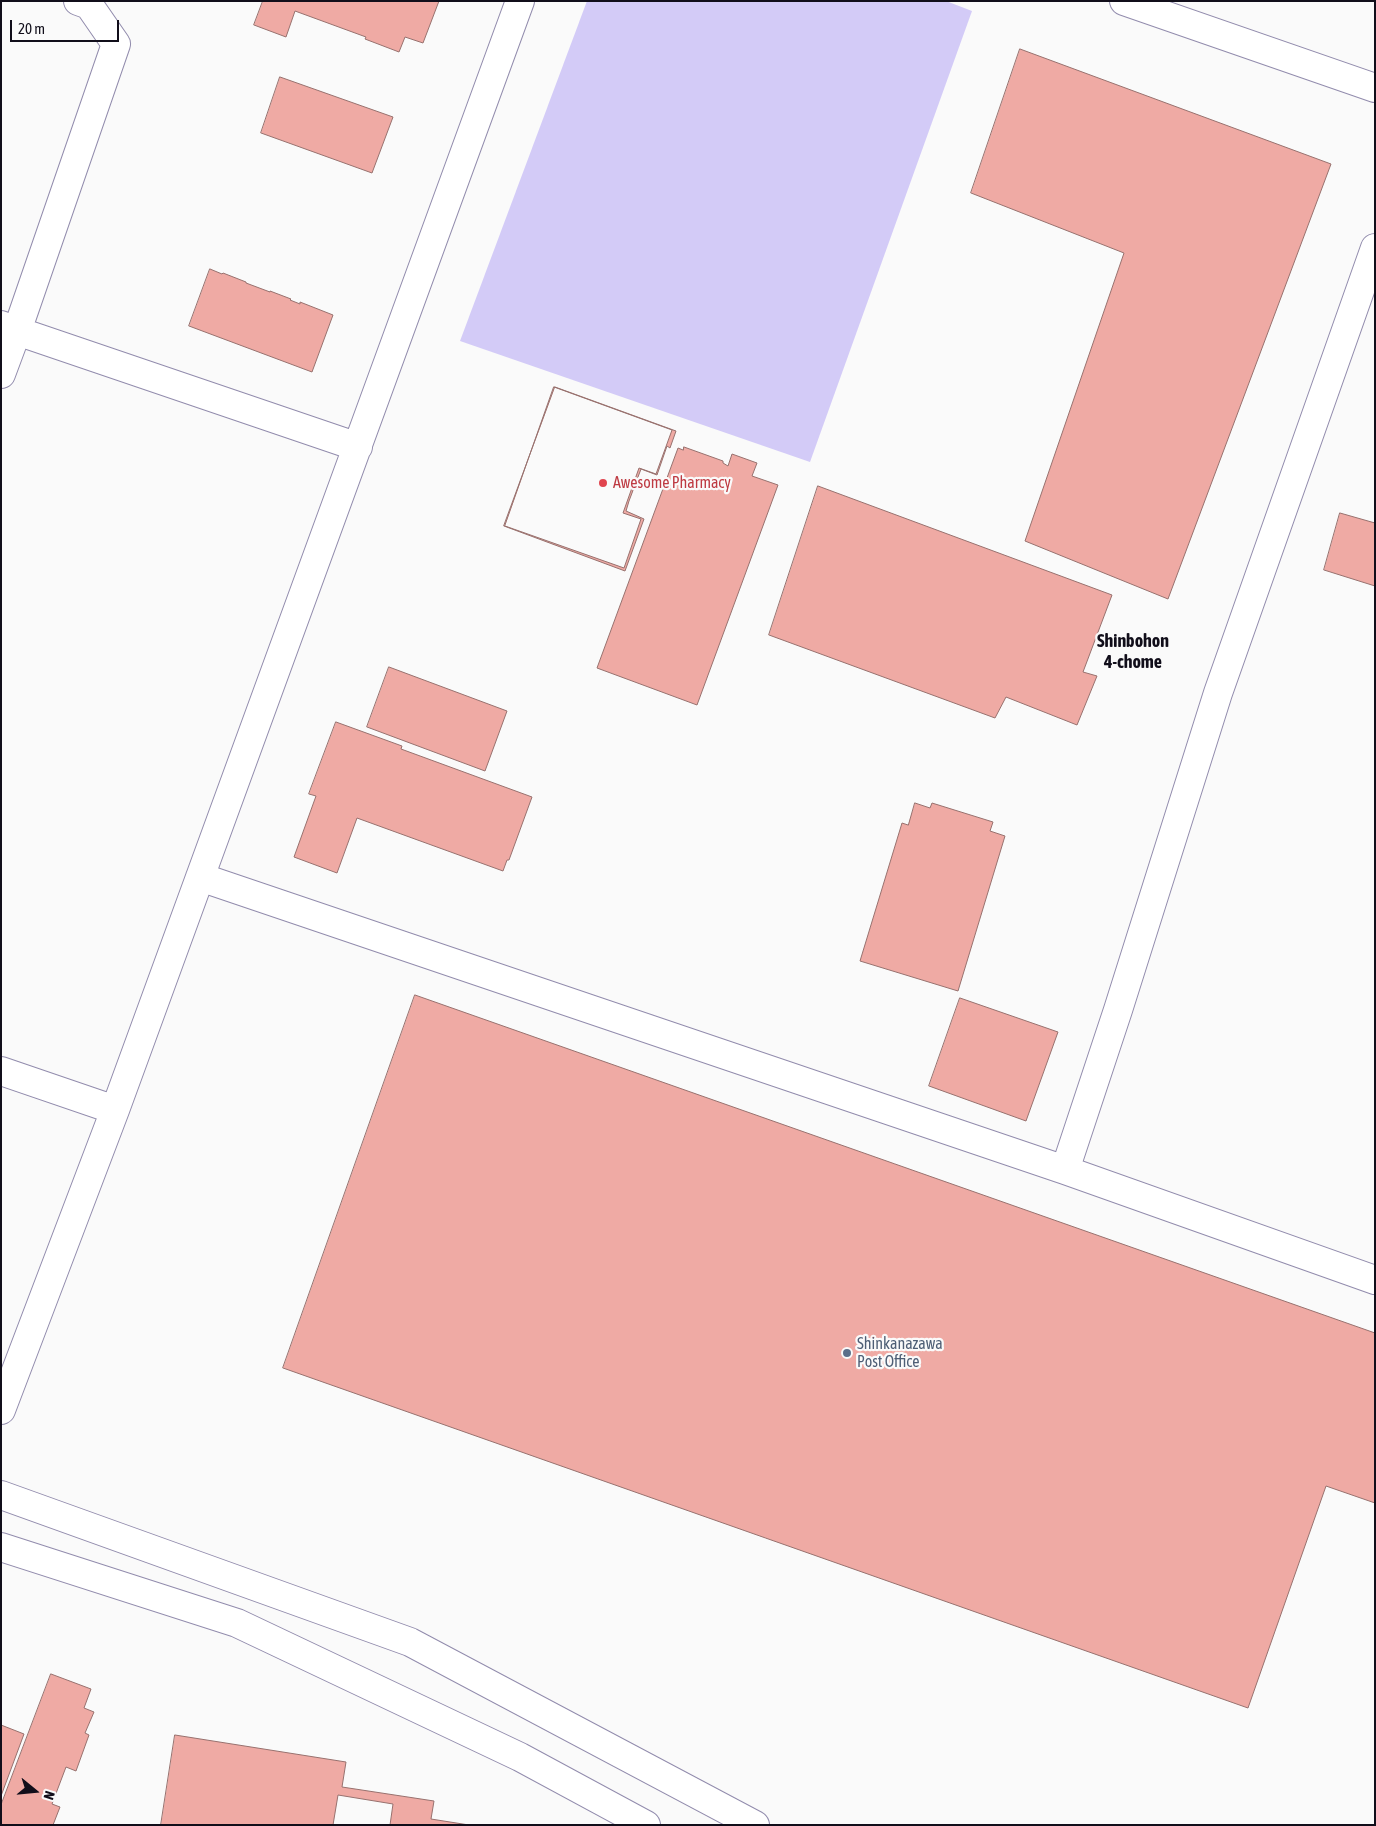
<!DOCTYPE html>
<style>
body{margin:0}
#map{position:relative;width:1376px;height:1826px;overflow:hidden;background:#fafafa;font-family:"Asap Condensed",sans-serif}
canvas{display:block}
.frame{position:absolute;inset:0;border:2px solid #110e1a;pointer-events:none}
.north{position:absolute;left:10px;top:1766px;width:50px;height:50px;-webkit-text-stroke:4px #fafafa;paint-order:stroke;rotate:107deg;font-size:14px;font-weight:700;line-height:20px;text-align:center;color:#110e1a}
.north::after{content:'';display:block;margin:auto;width:18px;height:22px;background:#110e1a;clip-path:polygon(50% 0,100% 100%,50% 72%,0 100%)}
.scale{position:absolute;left:10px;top:20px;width:109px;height:22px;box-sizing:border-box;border:2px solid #110e1a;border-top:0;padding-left:6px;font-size:15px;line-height:18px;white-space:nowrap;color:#110e1a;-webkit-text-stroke:4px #fafafa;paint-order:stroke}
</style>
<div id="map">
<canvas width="1376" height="1826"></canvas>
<div class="frame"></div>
<div class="north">N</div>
<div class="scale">20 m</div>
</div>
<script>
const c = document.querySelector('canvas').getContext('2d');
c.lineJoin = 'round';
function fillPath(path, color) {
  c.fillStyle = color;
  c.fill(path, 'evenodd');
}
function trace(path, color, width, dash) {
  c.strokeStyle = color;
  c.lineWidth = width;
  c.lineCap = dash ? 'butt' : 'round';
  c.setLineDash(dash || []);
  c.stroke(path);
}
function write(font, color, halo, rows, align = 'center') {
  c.font = font + ' "Asap Condensed",sans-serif';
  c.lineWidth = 4.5;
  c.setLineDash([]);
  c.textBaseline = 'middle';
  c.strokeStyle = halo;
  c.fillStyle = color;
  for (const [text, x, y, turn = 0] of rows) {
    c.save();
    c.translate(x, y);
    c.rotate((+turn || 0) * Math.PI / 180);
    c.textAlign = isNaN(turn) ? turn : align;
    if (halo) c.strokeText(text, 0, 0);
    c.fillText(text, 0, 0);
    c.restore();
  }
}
fillPath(new Path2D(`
 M587,1H946L972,11L810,462L460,341Z`), '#d3cbf7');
const building = new Path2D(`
 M263,1H439L423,43L405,37L399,52L365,39L366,37L295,11L286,37L254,25Z
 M1020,49L1331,164L1168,599L1025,541L1124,253L971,193Z
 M280,77L393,117L372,173L261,133Z
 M210,269L222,274L223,273L246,282V283L270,292V291L291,299L290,300L300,304V302L333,315L312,372L189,326Z
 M554,387L672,430L656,474L639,468L623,513L641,519L624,568L505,526Z
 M555,387L676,431L670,448L667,446L657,475L641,469L629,501L626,511L644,519L625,571L504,526Z
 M684,447L723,461V463L728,466L732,454L757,463L752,476L778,485L697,705L597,668L678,448L683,450Z
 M818,486L1112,595L1083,672L1097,676L1077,725L1006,697L995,718L769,635Z
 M1340,513L1375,523V586L1324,570Z
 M389,667L507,711L485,771L367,727Z
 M336,722L402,746L401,749L532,797L509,860H507L503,871L357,818L337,873L294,857L316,796L309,794Z
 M915,803L930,808L932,803L993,822L990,831L1005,836L958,991L860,961L902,823L908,825Z
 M415,995L1375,1333V1503L1326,1486L1248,1708L283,1368Z
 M960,998L1058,1032L1026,1121L929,1086Z
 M51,1674L91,1689L84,1708L94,1712L85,1733L89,1735L76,1771L66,1767L52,1804L60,1807L53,1825H1V1805Z
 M1,1725L24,1734L1,1796Z
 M175,1735L346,1762L342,1787L434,1801L431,1819L469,1825H390L393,1804L338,1795L333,1825H161Z`);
fillPath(building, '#efaaa4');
trace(building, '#97716e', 1);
const minor = new Path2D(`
 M78,1L89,5L116,44L17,331L358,447
 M1124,1L1375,88
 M1,325L17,331L1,374
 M200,877L1065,1170L1375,1280
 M1,1071L115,1110
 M1065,1170L1118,1010L1218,693L1375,248
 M1,1410L115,1110L520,1
 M1,1495L410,1642L755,1825
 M1,1547L237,1623L520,1757L646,1825`);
trace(minor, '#928cad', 30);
trace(minor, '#fff', 28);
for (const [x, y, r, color] of [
 [603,483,5,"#e0444e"],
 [847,1353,5,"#5c6f8a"]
]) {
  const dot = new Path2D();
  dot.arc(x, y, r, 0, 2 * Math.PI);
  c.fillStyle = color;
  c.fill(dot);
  trace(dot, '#fafafa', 2);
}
write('16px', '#be3a42', '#fafafa', [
 ["Awesome Pharmacy",613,483]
], 'left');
write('16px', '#4e5e75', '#fafafa', [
 ["Shinkanazawa",857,1344],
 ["Post Office",857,1362]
], 'left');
write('bold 18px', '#110e1a', '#fafafa', [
 ["Shinbohon",1133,641],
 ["4-chome",1133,662]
]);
</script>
